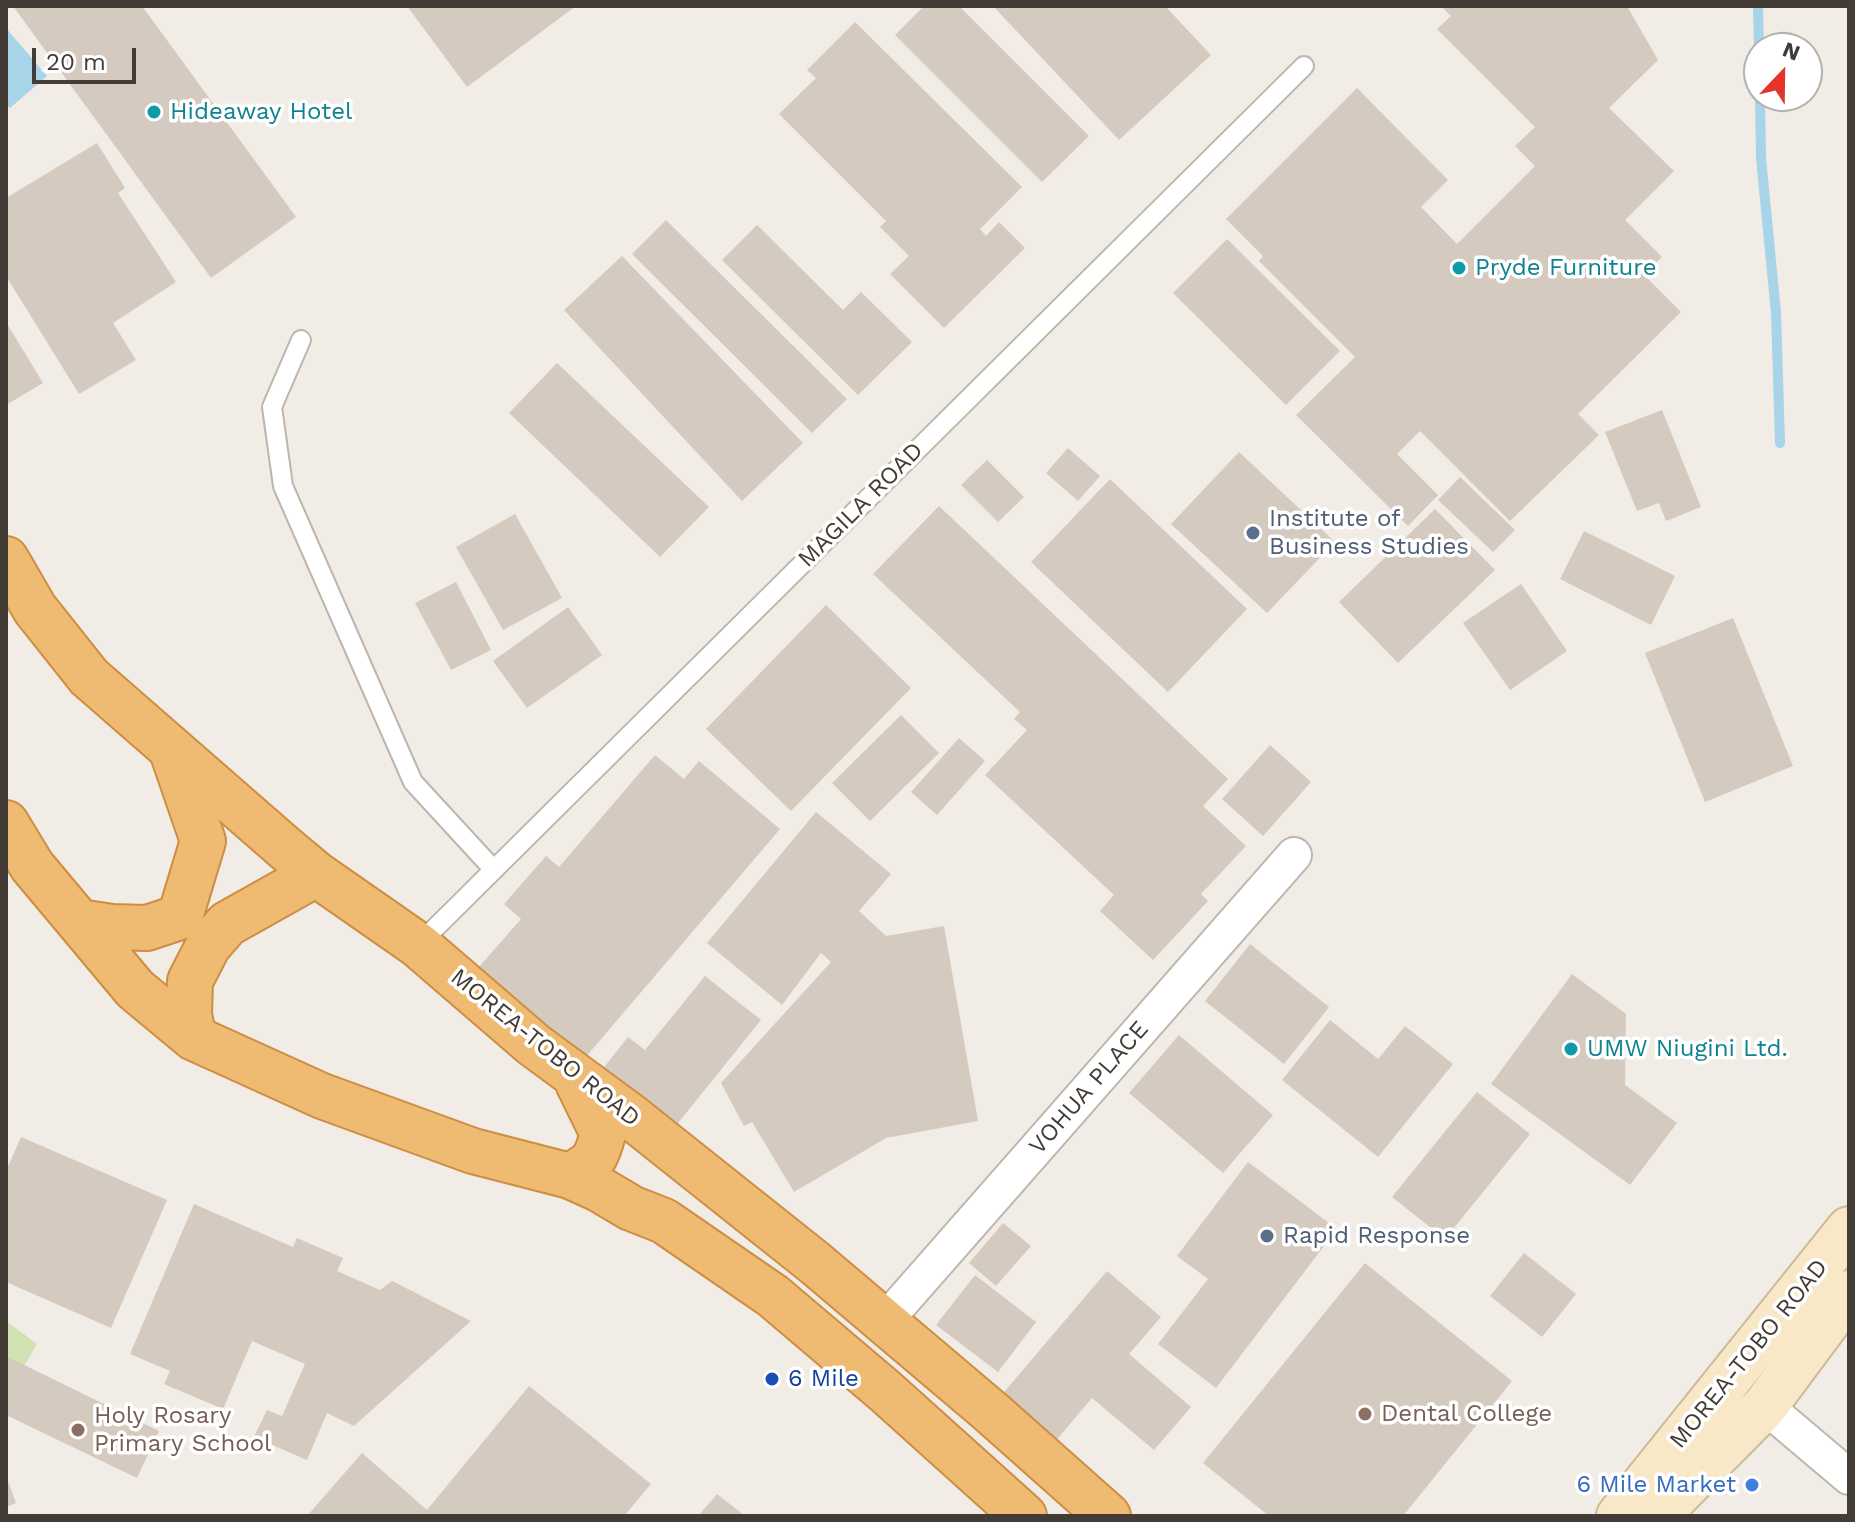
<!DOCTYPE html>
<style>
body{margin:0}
#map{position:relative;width:1855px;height:1522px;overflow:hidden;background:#f1ece5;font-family:"Work Sans",sans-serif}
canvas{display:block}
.frame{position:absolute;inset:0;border:8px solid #433c36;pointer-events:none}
.north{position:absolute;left:1743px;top:32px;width:80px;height:80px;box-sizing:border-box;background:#fff;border:2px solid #b4b1af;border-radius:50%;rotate:22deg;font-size:22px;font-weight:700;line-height:32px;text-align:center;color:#433c36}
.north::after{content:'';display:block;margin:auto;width:28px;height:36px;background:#e53429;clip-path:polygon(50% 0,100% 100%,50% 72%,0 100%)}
.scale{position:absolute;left:32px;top:48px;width:104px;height:36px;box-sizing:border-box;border:4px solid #433c36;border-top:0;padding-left:10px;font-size:24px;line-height:28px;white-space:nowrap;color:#433c36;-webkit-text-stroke:6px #fff;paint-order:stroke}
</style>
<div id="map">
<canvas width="1855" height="1522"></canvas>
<div class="frame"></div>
<div class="north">N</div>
<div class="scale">20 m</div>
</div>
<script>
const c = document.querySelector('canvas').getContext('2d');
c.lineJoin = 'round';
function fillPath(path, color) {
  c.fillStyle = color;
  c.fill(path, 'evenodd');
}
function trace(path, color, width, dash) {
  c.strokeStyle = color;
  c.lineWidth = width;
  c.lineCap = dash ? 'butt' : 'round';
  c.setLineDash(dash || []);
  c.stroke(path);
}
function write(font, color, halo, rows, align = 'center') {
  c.font = font + ' "Work Sans",sans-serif';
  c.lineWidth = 7;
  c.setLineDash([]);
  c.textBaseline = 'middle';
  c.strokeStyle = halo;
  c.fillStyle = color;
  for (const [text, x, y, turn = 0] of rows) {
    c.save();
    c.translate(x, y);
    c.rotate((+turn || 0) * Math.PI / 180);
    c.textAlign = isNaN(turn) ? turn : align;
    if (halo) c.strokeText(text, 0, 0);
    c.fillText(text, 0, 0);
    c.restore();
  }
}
fillPath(new Path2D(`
 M6,1321L37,1344L6,1397Z`), '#d0e2b2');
fillPath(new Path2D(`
 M6,28L47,76L10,108L6,104Z`), '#a7d4e8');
trace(new Path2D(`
 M1758,6L1759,48
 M1760,96L1761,158L1776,313L1780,443`), '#a7d4e8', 10);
fillPath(new Path2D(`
 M13,6H142L296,217L211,278Z
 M407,6H576L467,87Z
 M924,6H959L1089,136L1042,182L895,35Z
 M993,6H1165L1211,55L1119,140Z
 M1441,6H1627L1658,60L1609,108L1674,171L1625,220L1662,257L1644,275L1681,312L1578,414L1599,435L1510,521L1420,431L1397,454L1438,495L1408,526L1296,415L1355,357L1259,261L1263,256L1226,219L1357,88L1448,180L1421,207L1457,244L1535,166L1515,146L1535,127L1437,29L1451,16Z
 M855,22L1022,187L980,229L986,236L999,222L1025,248L944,328L890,274L909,256L880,227L886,221L779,114L816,78L807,70Z
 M97,143L125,188L118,193L176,282L113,323L136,360L79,394L6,276V198Z
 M666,220L847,399L812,433L632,254Z
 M757,225L843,310L861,292L912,342L858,395L722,260Z
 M1227,239L1340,351L1286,405L1173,293Z
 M622,256L803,443L742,501L564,310Z
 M6,322L43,383L6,405Z
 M557,363L709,507L660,557L509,413Z
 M1662,410L1701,507L1666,521L1659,503L1637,511L1605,432Z
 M1068,448L1100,476L1078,501L1046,473Z
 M1239,452L1335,542L1267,613L1171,524Z
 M987,460L1024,497L998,522L961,485Z
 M1460,477L1515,530L1493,552L1438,500Z
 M1110,479L1247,609L1168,692L1031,562Z
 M939,506L1228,779L1203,806L1246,846L1201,894L1208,901L1153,960L1100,911L1114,895L985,775L1027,730L1014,719L1020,712L873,574Z
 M1435,509L1495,570L1398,663L1339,602Z
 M515,514L562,598L503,630L456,547Z
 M1584,531L1675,576L1651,625L1560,579Z
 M456,582L491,650L451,670L415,603Z
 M1521,584L1567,651L1510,690L1463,623Z
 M826,605L911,688L791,811L706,729Z
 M568,607L602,655L527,708L493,661Z
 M1733,618L1793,766L1705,802L1645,653Z
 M901,715L939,753L870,821L832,783Z
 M959,738L985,761L937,815L911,792Z
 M1270,745L1311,782L1263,836L1222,799Z
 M655,755L684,779L699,761L780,829L579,1065L472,975L521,919L504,904L546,856L559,867Z
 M816,812L891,874L859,911L886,936L944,926L978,1121L886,1138L794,1192L752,1122L744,1126L721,1083L831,962L821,953L782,1005L707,943Z
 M1250,944L1329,1007L1284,1064L1205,1001Z
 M1572,974L1626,1014L1625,1085L1677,1123L1630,1185L1491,1084Z
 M705,976L761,1020L674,1128L601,1071L628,1037L645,1050Z
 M1330,1020L1378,1059L1405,1026L1453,1064L1378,1157L1282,1080Z
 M1179,1035L1273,1115L1223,1173L1129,1093Z
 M1477,1092L1530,1134L1445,1239L1392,1197Z
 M21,1137L167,1200L111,1328L6,1282V1171Z
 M1248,1162L1337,1229L1216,1388L1158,1344L1208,1279L1177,1256Z
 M194,1204L293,1247L297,1238L343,1258L337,1271L380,1290L392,1281L471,1321L354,1426L327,1413L307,1460L254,1437L267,1410L282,1416L305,1364L252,1341L223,1409L164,1384L170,1371L130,1354Z
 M1003,1223L1031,1246L996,1286L969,1263Z
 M1524,1253L1576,1294L1542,1337L1490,1296Z
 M1365,1263L1512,1381L1403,1516H1269L1203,1463Z
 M1107,1271L1161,1317L1129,1354L1191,1407L1154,1450L1092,1398L1053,1444L999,1398Z
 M975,1275L1036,1322L998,1372L936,1325Z
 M8,1357L159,1431L137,1478L6,1415V1361Z
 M529,1386L651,1484L624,1516H307L362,1453L427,1510Z
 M6,1476L16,1503L6,1507Z
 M717,1494L745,1516H698Z`), '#d4cabf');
const lane = new Path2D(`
 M301,340L272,407L283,486L413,782L494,870
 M418,945L1304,66`);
const street = new Path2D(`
 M885,1321L1294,855
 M1765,1406L1849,1477`);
const secondary = new Path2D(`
 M1619,1516L1849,1229
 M1659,1516L1676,1496L1765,1406L1849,1293`);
const highway = new Path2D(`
 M6,559L35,609L89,677L285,848L316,874L418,945L534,1045L629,1115L815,1263L991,1412L1108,1516
 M6,823L32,866L135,989L194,1038L322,1096L473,1151L570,1176L599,1189L631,1208L664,1221L773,1296L885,1391L1024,1516
 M79,922L112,927L147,928L180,917L203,841L172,751
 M194,1038L189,1015L190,981L208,946L227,924L316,874
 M570,1176C594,1162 595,1161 603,1134L578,1083`);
trace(lane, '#beb6ac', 22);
trace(street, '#beb6ac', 38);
trace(secondary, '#ccba99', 48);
trace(highway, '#cd8e43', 48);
trace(lane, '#fff', 18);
trace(street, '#fff', 34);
trace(secondary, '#f9e8c7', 44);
trace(highway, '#efba72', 44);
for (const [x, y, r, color] of [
 [154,112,8,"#0f9aa8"],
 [1459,268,8,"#0f9aa8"],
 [1253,533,8,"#5c6f8a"],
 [1571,1049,8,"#0f9aa8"],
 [1267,1236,8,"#5c6f8a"],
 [772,1379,8,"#1a4fb4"],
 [1365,1414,8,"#8d6e63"],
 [78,1430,8,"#8d6e63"],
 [1752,1485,8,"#3f7fe0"]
]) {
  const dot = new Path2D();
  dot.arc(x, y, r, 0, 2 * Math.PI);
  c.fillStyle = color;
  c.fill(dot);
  trace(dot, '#fff', 3);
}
write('24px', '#0d838f', '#fff', [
 ["Hideaway Hotel",170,112],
 ["Pryde Furniture",1475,268],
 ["UMW Niugini Ltd.",1587,1049]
], 'left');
write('24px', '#433c36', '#fff', [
 ["MAGILA ROAD",861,505,-45],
 ["MOREA-TOBO ROAD",545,1048,39],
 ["VOHUA PLACE",1089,1088,-49],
 ["MOREA-TOBO ROAD",1749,1354,-51]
]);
write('24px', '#4e5e75', '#fff', [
 ["Institute of",1269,519],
 ["Business Studies",1269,547],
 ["Rapid Response",1283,1236]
], 'left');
write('24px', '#164399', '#fff', [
 ["6 Mile",788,1379]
], 'left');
write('24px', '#785e54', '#fff', [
 ["Dental College",1381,1414],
 ["Holy Rosary",94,1416],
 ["Primary School",94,1444]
], 'left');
write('24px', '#366cbe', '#fff', [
 ["6 Mile Market",1736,1485]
], 'right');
</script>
